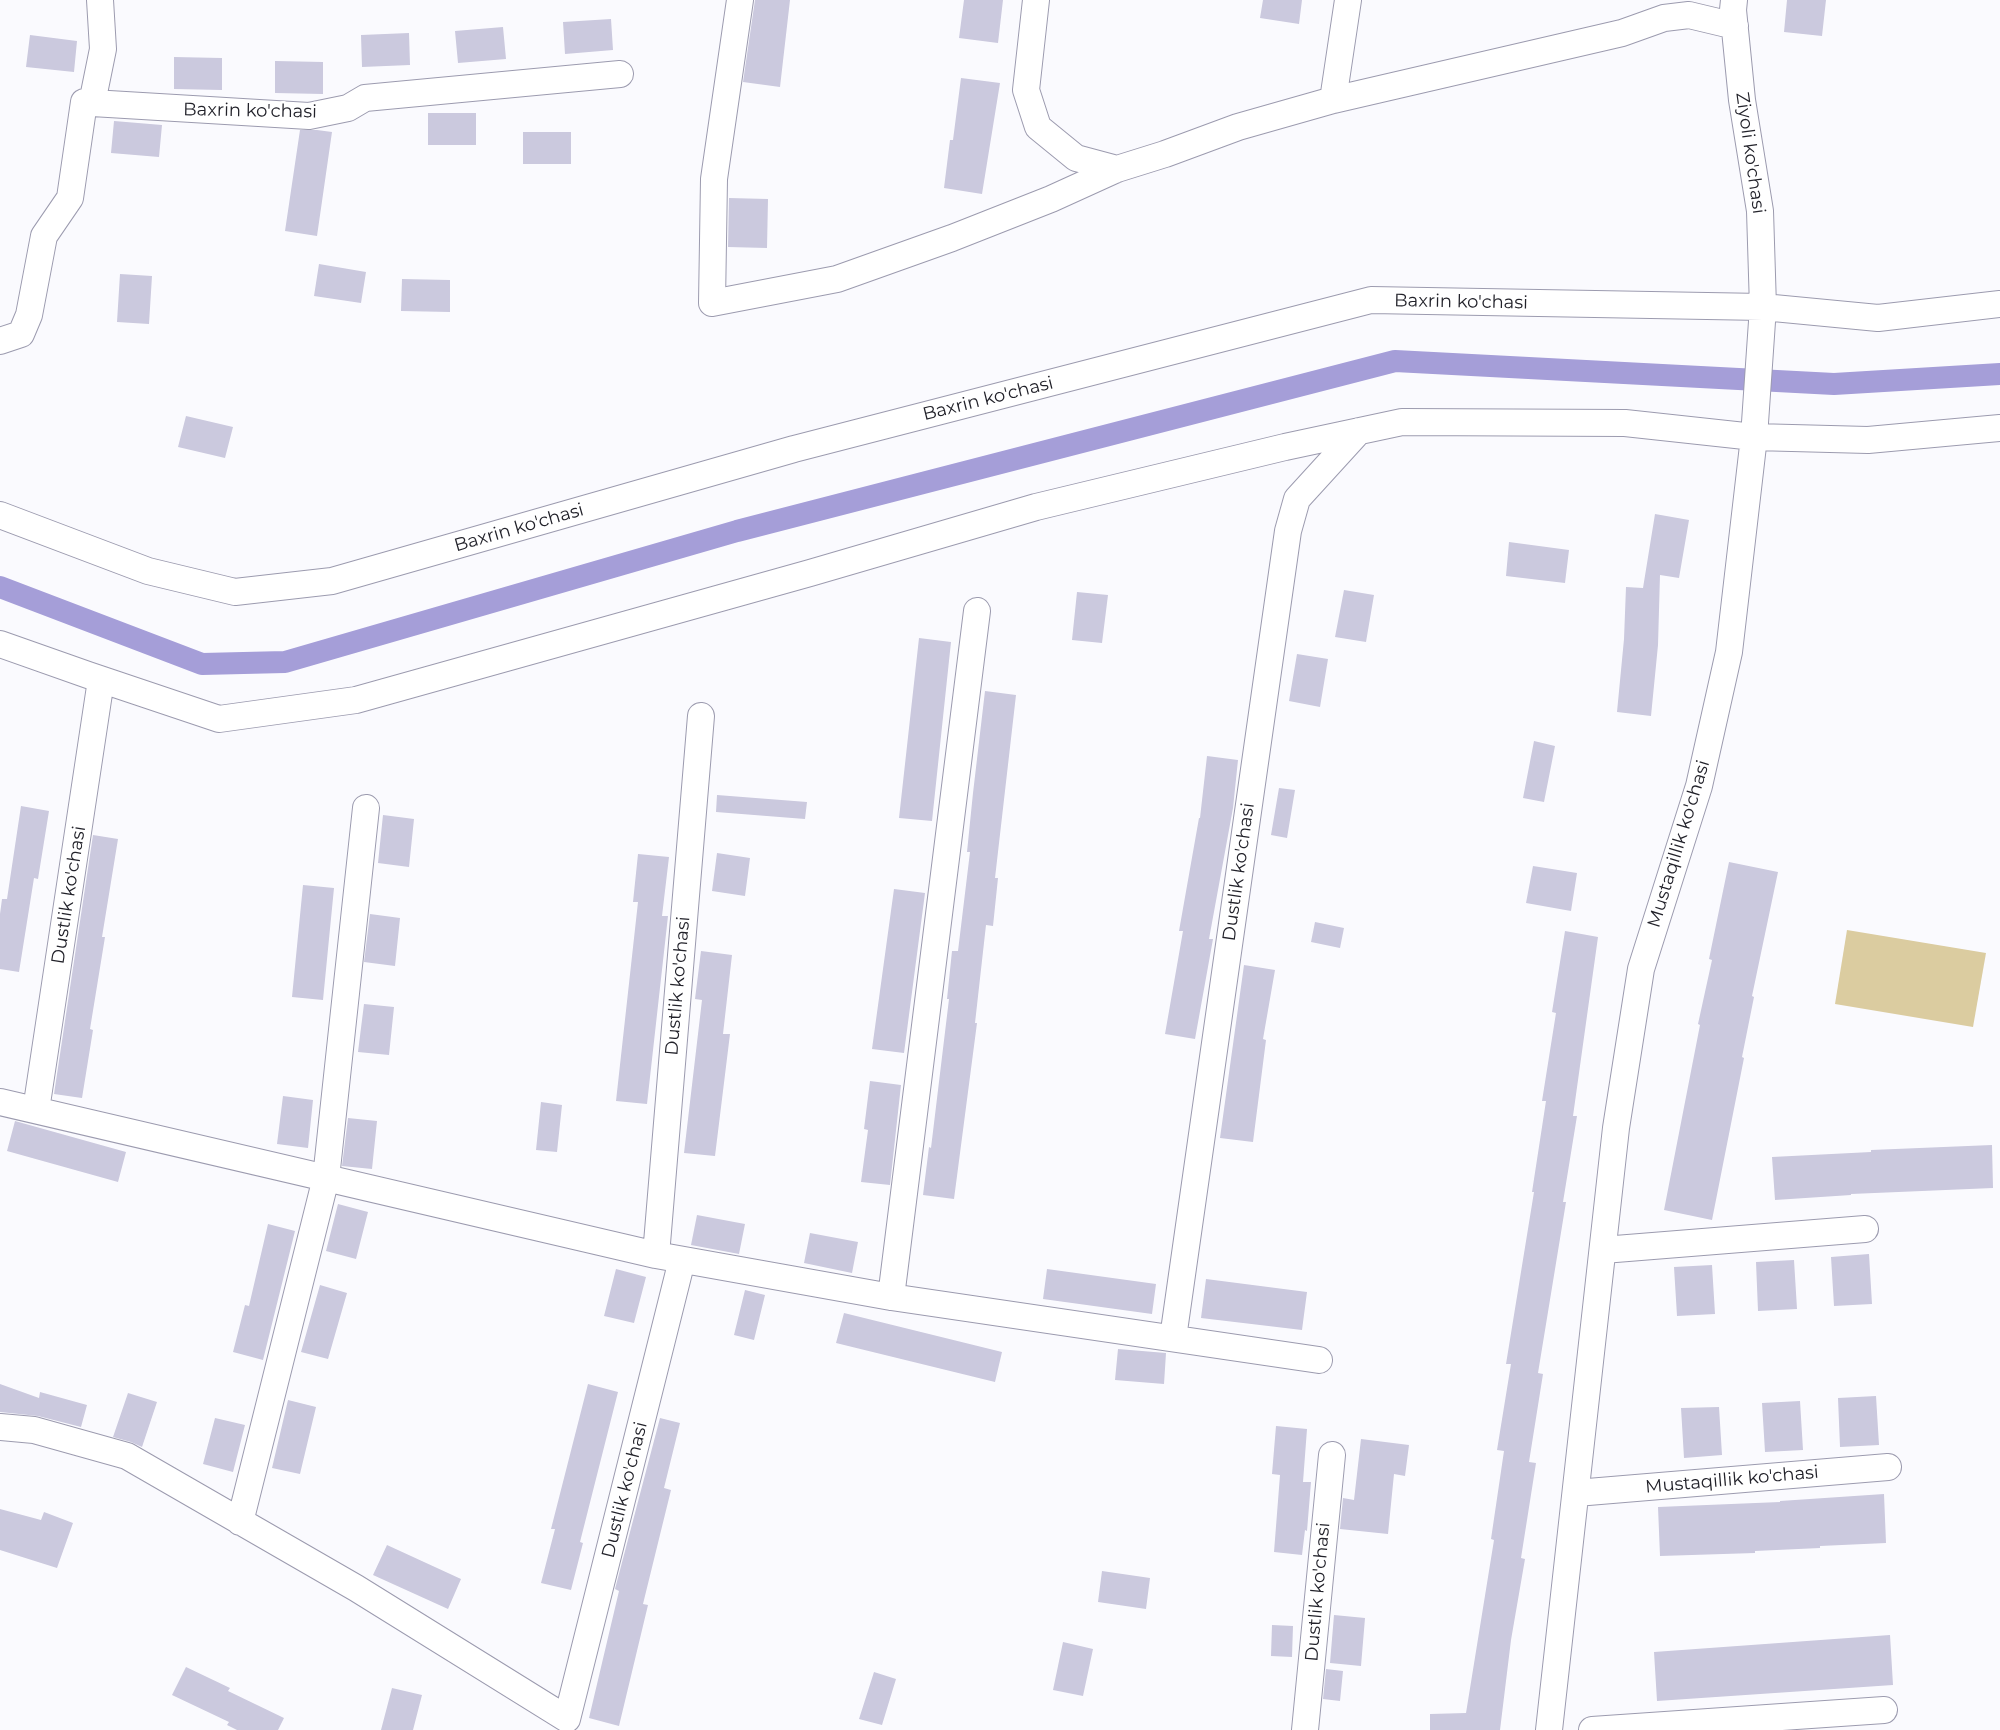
<!DOCTYPE html>
<style>
body{margin:0}
canvas{display:block;background:#fafafe}
</style>
<canvas width="2000" height="1730"></canvas>
<script>
const c = document.querySelector('canvas').getContext('2d');
c.lineJoin = 'round';
function fillPath(path, color) {
  c.fillStyle = color;
  c.fill(path, 'evenodd');
}
function trace(path, color, width, dash) {
  c.strokeStyle = color;
  c.lineWidth = width;
  c.lineCap = dash ? 'butt' : 'round';
  c.setLineDash(dash || []);
  c.stroke(path);
}
function write(font, color, halo, rows, align = 'center') {
  c.font = font + ' Montserrat,sans-serif';
  c.lineWidth = 5;
  c.setLineDash([]);
  c.textBaseline = 'middle';
  c.strokeStyle = halo;
  c.fillStyle = color;
  for (const [text, x, y, turn = 0] of rows) {
    c.save();
    c.translate(x, y);
    c.rotate((+turn || 0) * Math.PI / 180);
    c.textAlign = isNaN(turn) ? turn : align;
    if (halo) c.strokeText(text, 0, 0);
    c.fillText(text, 0, 0);
    c.restore();
  }
}
fillPath(new Path2D(`
 M1847,930L1986,953L1973,1027L1835,1004Z`), '#dbcca0');
trace(new Path2D(`
 M0,587L202,664L285,662L737,531L1395,361L1834,384L2000,374`), '#a59ed8', 22);
fillPath(new Path2D(`
 M755,0H790L780,87L743,82Z
 M964,0H1003L998,43L959,38Z
 M1263,0H1302L1299,24L1260,18Z
 M1787,0H1826L1822,36L1784,32Z
 M611,19L613,50L565,54L563,22Z
 M503,27L506,59L458,63L455,31Z
 M409,33L410,65L362,67L361,35Z
 M30,35L77,41L74,72L26,67Z
 M174,57L222,58V90L174,89Z
 M275,61L323,62V94L275,93Z
 M961,78L1000,83L982,194L944,188L950,140H953Z
 M428,113H476V145H428Z
 M114,121L162,125L159,157L111,153Z
 M300,130H317L332,132L317,236L285,231Z
 M523,132H571V164H523Z
 M729,198L768,199L767,248L728,247Z
 M319,264L366,272L361,303L314,296Z
 M120,274L152,276L149,324L117,322Z
 M402,279L450,280V312L401,311Z
 M186,416L233,427L225,458L178,447Z
 M1655,514L1689,520L1679,578L1660,575L1658,645L1651,716L1617,712L1624,639L1626,587L1643,588Z
 M1509,542L1569,550L1565,583L1506,576Z
 M1344,590L1374,595L1366,642L1335,637Z
 M1077,592L1108,595L1102,643L1072,640Z
 M919,638L951,642L932,821L899,818Z
 M1297,654L1328,659L1320,707L1289,701Z
 M985,691L1016,695L995,878H998L993,926L986,925L975,1023H977L954,1199L923,1195L929,1147L931,1148L949,999H947L952,951H958L970,852H967L973,793Z
 M1534,741L1555,746L1544,802L1523,798Z
 M1207,756L1238,760L1233,808L1209,939H1213L1195,1039L1165,1034L1183,931H1179L1199,818H1200Z
 M1279,788L1295,790L1287,838L1271,835Z
 M717,795L807,802L805,819L716,812Z
 M21,806L49,811L38,879L34,878L19,972L0,969V914L2,899H7Z
 M383,815L414,819L409,867L378,863Z
 M93,835L118,839L102,937H105L90,1029L93,1030L82,1098L54,1094Z
 M717,853L750,858L745,896L712,891Z
 M638,854L669,857L662,916H668L647,1104L616,1101L638,902H633Z
 M1729,862L1778,872L1752,996L1754,997L1742,1057L1744,1058L1712,1220L1664,1210L1700,1025L1698,1024L1712,960L1709,959Z
 M1533,866L1577,873L1571,911L1526,903Z
 M303,885L334,888L323,1000L292,997Z
 M894,889L925,893L904,1053L872,1049Z
 M370,914L400,918L395,966L364,962Z
 M1315,922L1344,928L1340,948L1311,942Z
 M1565,931L1598,937L1573,1116H1577L1563,1202H1566L1538,1373L1543,1374L1529,1462L1536,1463L1521,1558L1525,1559L1511,1640L1500,1730H1430V1714L1466,1713L1494,1540L1491,1539L1504,1451L1497,1450L1511,1364H1506L1534,1192H1532L1546,1101H1542L1556,1013L1552,1012Z
 M701,951L732,955L723,1034H730L715,1156L684,1153L702,1000L695,999Z
 M1244,965L1275,970L1263,1039L1266,1040L1253,1142L1220,1138Z
 M364,1004L394,1007L389,1055L358,1052Z
 M870,1081L901,1085L890,1185L861,1182L868,1130L864,1129Z
 M283,1096L313,1100L308,1148L277,1144Z
 M541,1102L562,1105L557,1152L536,1150Z
 M348,1118L377,1121L372,1169L342,1166Z
 M15,1121L126,1152L118,1182L7,1151Z
 M1992,1145L1993,1188L1851,1194V1195L1775,1200L1772,1157L1871,1152V1150Z
 M338,1204L368,1212L356,1259L326,1251Z
 M697,1215L745,1224L739,1254L691,1245Z
 M268,1224L295,1231L263,1360L233,1352L245,1305L249,1306Z
 M810,1233L858,1242L852,1273L804,1263Z
 M1869,1254L1872,1304L1834,1306L1831,1257Z
 M1794,1260L1797,1309L1758,1311L1756,1262Z
 M1712,1265L1715,1314L1677,1316L1674,1267Z
 M616,1269L646,1277L634,1323L604,1316Z
 M1047,1269L1156,1284L1152,1314L1043,1299Z
 M1206,1279L1307,1292L1302,1330L1201,1318Z
 M320,1285L347,1293L328,1359L301,1352Z
 M745,1290L765,1295L754,1340L734,1335Z
 M844,1313L1002,1352L995,1382L836,1343Z
 M1118,1349L1166,1353L1164,1384L1115,1380Z
 M0,1384L39,1398L40,1392L87,1405L81,1427L38,1416L0,1412Z
 M588,1384L618,1392L580,1542L583,1543L571,1590L541,1583L555,1529H551Z
 M128,1393L157,1402L142,1447L131,1442L113,1437Z
 M1876,1396L1879,1445L1840,1447L1838,1398Z
 M288,1400L316,1407L300,1474L272,1468Z
 M1800,1401L1803,1450L1765,1452L1762,1403Z
 M1719,1407L1722,1455L1684,1458L1681,1408Z
 M215,1418L245,1425L233,1472L203,1464Z
 M660,1418L680,1423L664,1488L671,1490L643,1604L648,1605L619,1726L589,1718L619,1591L615,1589Z
 M1276,1426L1307,1429L1303,1482H1311L1307,1531L1305,1530L1302,1555L1274,1552L1280,1475L1272,1474Z
 M1361,1439L1409,1445L1405,1476L1394,1474L1388,1534L1340,1529L1343,1498L1354,1500Z
 M1884,1494L1886,1543L1820,1546V1548L1755,1551V1553L1660,1556L1658,1507L1780,1502V1501Z
 M0,1509L41,1520L44,1512L73,1523L57,1568L0,1550Z
 M387,1545L461,1579L448,1609L373,1575Z
 M1102,1571L1150,1578L1146,1609L1098,1602Z
 M1334,1615L1365,1618L1361,1666L1330,1663Z
 M1272,1625L1293,1626L1292,1657L1271,1656Z
 M1890,1635L1893,1685L1657,1701L1654,1652Z
 M1063,1642L1093,1649L1083,1696L1053,1690Z
 M186,1667L230,1688L228,1691L284,1718L278,1730H237L227,1725L229,1722L172,1695Z
 M1326,1669L1343,1671L1340,1701L1323,1699Z
 M874,1672L896,1679L882,1725L859,1719Z
 M392,1688L422,1695L413,1730H381Z`), '#cbc9de');
const minor = new Path2D(`
 M100,0L103,49L92,103L309,116L348,108L365,98L620,74
 M740,0L714,179L712,303L837,279L952,238L1051,199L1117,169L1165,154L1238,127L1333,100L1622,33L1664,18L1689,15L1735,26
 M1036,0L1026,90L1038,127L1076,158L1117,169
 M1333,100L1348,0
 M0,341L21,334L29,315L44,236L70,198L84,102L92,103
 M0,515L148,571L235,592L332,581L794,449L1371,300L1763,307L1878,318L2000,304
 M0,644L88,675L219,719L356,700L810,573L1036,507L1285,447L1402,422L1625,423L1754,437L1868,440L2000,428
 M0,1102L656,1255L891,1297L1319,1360
 M36,1110L101,680
 M1603,1250L1865,1229
 M656,1255L701,716
 M891,1297L977,611
 M1173,1338L1288,531L1297,499L1359,431
 M0,1427L34,1430L127,1456L356,1588L567,1719L682,1260
 M1576,1493L1888,1467
 M240,1522L326,1178L366,808
 M1305,1730L1332,1455
 M1549,1730L1616,1128L1641,969L1699,786L1729,652L1754,437L1763,307L1760,211L1742,100L1733,10L1734,0
 M1592,1730L1884,1710`);
trace(minor, '#9c9baf', 28);
trace(minor, '#fff', 26);
write('18px', '#22222a', '#fff', [
 ["Baxrin ko'chasi",250,111,1],
 ["Ziyoli ko'chasi",1750,153,82],
 ["Baxrin ko'chasi",1461,302,1],
 ["Baxrin ko'chasi",988,399,-14],
 ["Baxrin ko'chasi",519,528,-16],
 ["Mustaqillik ko'chasi",1679,844,-73],
 ["Dustlik ko'chasi",1239,872,-82],
 ["Dustlik ko'chasi",69,895,-81],
 ["Dustlik ko'chasi",678,986,-85],
 ["Mustaqillik ko'chasi",1732,1480,-5],
 ["Dustlik ko'chasi",625,1490,-76],
 ["Dustlik ko'chasi",1318,1592,-85]
]);
</script>
